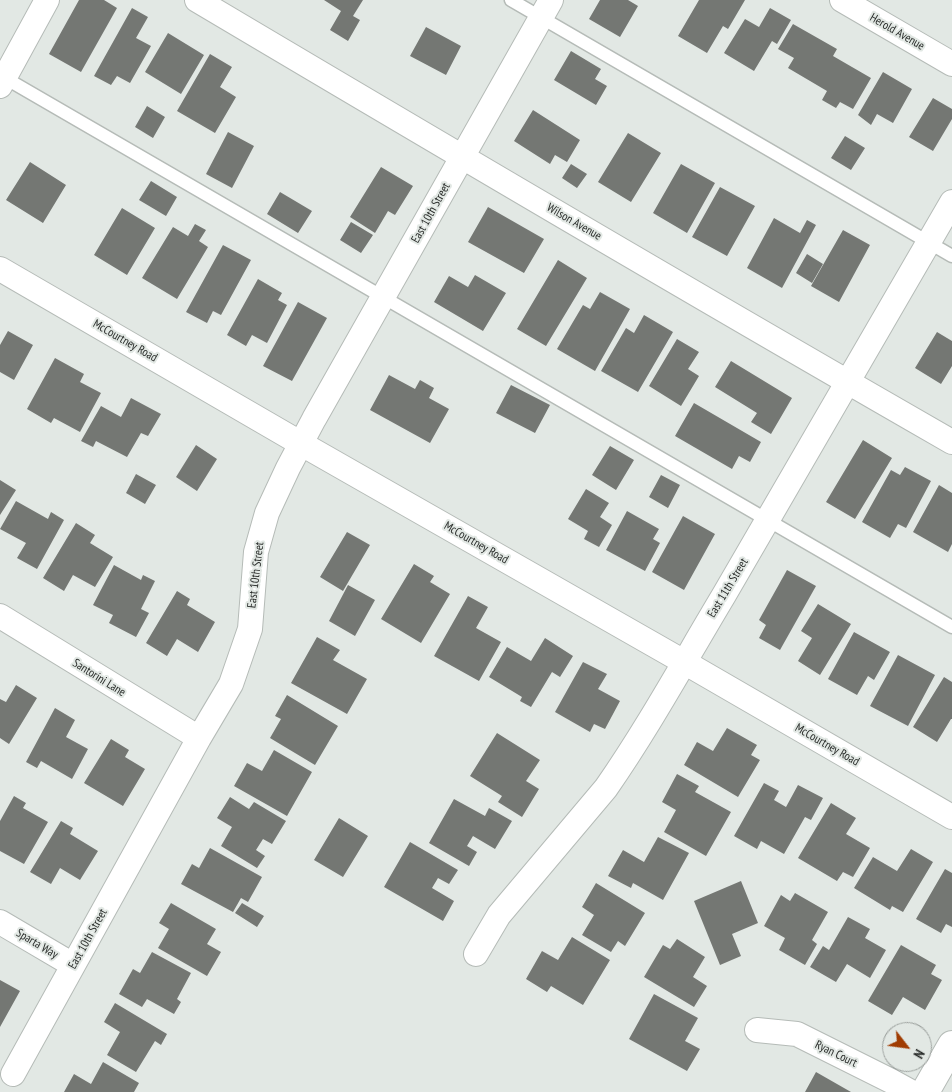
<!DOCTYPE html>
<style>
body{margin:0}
#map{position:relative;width:952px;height:1092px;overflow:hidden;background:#e2e8e4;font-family:"PT Sans Narrow",sans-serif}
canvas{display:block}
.north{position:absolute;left:882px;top:1022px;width:50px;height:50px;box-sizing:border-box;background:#e2e8e4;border:1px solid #989d9a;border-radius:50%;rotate:120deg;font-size:14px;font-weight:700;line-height:20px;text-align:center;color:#292c2a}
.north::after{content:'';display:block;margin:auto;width:18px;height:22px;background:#a03c02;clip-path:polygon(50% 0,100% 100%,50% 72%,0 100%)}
</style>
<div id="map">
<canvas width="952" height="1092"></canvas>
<div class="north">N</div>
</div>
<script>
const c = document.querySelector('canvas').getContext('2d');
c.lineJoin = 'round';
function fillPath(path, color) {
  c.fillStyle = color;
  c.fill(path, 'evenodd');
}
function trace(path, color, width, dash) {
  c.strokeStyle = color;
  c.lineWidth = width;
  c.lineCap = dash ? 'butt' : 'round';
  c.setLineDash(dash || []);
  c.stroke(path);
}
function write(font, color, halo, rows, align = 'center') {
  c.font = font + ' "PT Sans Narrow",sans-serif';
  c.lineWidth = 4;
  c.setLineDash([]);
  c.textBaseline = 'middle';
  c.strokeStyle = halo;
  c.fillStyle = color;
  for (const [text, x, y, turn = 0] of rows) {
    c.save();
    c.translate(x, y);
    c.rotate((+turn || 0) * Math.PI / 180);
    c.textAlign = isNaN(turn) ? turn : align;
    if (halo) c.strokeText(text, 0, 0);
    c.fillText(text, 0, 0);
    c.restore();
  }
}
fillPath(new Path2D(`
 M79,0H104L117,8L81,72L49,54Z
 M324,0H363L353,16L360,20L348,41L330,30L341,11Z
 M600,0H628L638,6L620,37L589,19Z
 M699,0H745L728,29L723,26L707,53L678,36Z
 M132,8L148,17L136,38L151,46L130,83L117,76L111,85L94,76Z
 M770,8L791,20L777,44L772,41L754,71L724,53L745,19L759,27Z
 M793,24L837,49L833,56L871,78L853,109L840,102L836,108L822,100L827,91L788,68L794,58L778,49Z
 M426,27L461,46L446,75L410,56Z
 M168,33L204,55L181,94L145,72Z
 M571,51L601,69L595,79L607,86L596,105L554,80Z
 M210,54L232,67L220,87L236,97L215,133L177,111Z
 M883,72L912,89L893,123L877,114L871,125L858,115Z
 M933,98L952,109V119L933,151L909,137Z
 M147,106L165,117L153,138L135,127Z
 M533,110L580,140L567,162L555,155L550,164L514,141Z
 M228,132L254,146L232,188L206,174Z
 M628,133L661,153L631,202L598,182Z
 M845,136L865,148L851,170L831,158Z
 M30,162L66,185L43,223L6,200Z
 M571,164L587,174L577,188L562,178Z
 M681,164L715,183L687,233L653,213Z
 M381,167L413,186L395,215L388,211L375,233L350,217Z
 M151,181L177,197L166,216L139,200Z
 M720,187L755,206L727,256L692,237Z
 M280,192L312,211L298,233L267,214Z
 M488,207L544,239L524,273L468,242Z
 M122,208L155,228L127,275L94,255Z
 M774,218L800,233L807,220L816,225L782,288L747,268Z
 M351,222L373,235L361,253L340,240Z
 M195,224L206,230L199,241L208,247L177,299L142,278L173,227L188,236Z
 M843,230L870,245L839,302L811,286Z
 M223,245L251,260L221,315L213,311L207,323L186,312Z
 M807,254L823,264L812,283L796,273Z
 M558,260L587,278L546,346L517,329Z
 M475,275L506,293L483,331L434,302L449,276L468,287Z
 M258,279L282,293L278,300L287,305L267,343L252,335L246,346L227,335Z
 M600,292L630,309L595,371L557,349L583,305L590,309Z
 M298,302L327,318L292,381L263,366Z
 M644,315L673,332L638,392L601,371L626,328L634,333Z
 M8,331L33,345L14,380L0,372V345Z
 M937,332L952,341V366L941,384L915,368Z
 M677,339L699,352L688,369L699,376L681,406L649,386Z
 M55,358L84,374L80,382L101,393L80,432L54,418L51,423L27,409Z
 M731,361L792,398L771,434L751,422L757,413L715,387Z
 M389,375L415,389L420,380L434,388L429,398L449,409L430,443L370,410Z
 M511,385L550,405L535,433L496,413Z
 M131,398L161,414L148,436L141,433L127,457L96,441L93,447L81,441L101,406L121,417Z
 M694,403L761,442L750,462L739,456L732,469L675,436Z
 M863,440L892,458L855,519L826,502Z
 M196,445L217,459L197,491L176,477Z
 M610,446L634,460L616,490L592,475Z
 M905,467L931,481L906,528L898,524L890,538L862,522L891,470L900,475Z
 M136,474L156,485L145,504L126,493Z
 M661,475L680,485L668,508L649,497Z
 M0,480L16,490L0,515Z
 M939,485L952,493V544L948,552L913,532Z
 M586,489L609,503L600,517L612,525L599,547L584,539L588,531L568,519Z
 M16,501L48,519L51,512L64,520L37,569L17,558L26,543L0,529Z
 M627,511L659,529L653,539L660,543L645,571L606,550Z
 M683,516L715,534L684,590L652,572Z
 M76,523L95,535L90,543L113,557L95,587L73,575L64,591L43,578Z
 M347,532L370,545L343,591L320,577Z
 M414,564L434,576L430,582L450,594L421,643L381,619Z
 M114,565L141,580L143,575L155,581L141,609L149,613L136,637L109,623L113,615L93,605Z
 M787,570L816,586L780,650L759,638L766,625L759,620Z
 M348,585L375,600L355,636L329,621Z
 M177,591L190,599L187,605L215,622L198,652L177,639L167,656L146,643Z
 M468,596L488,607L476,628L501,642L479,681L434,656Z
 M818,604L851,624L820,675L798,661L812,638L801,631Z
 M854,632L890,652L874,680L868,676L857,695L828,679Z
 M317,637L340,650L333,660L367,679L347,714L291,683Z
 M545,638L573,656L560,677L552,672L531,707L520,701L522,697L489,677L507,647L531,661Z
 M898,655L935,675L908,726L870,706Z
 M583,662L607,674L598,689L620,701L605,729L594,724L590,732L555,712Z
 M944,677L952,682V719H951L937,742L913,727Z
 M16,685L37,698L9,744L0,738V699L6,702Z
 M287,695L338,726L315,765L270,738L281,719L275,716Z
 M55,708L75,720L66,737L88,749L72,779L41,761L37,768L26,762Z
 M727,728L757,745L751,755L760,760L738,797L684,765L697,742L713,751Z
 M497,733L540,760L526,781L539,789L522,817L498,802L502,796L470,776Z
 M111,739L129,750L125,757L145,769L123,806L84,783Z
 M274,750L312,772L287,816L234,786L247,763L262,771Z
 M677,774L699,786L695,792L731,812L706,856L664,832L676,810L662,802Z
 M764,783L779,791L774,800L786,807L798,785L823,798L811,820L805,817L784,854L761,841L757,849L734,836Z
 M14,796L26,803L23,808L48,822L24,864L0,851V821Z
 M230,797L249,809L254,802L286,821L272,844L263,839L256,850L265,856L257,868L221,846L232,827L217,818Z
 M454,799L485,816L489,808L512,821L495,849L473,836L467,846L477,852L469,866L429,843Z
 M831,803L856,818L846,834L870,848L853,877L843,872L837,881L798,858Z
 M339,818L368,836L343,877L314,860Z
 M61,821L73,828L70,834L98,851L80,880L60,868L51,884L30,872Z
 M658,837L689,853L663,900L633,883L631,888L608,876L623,850L644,862Z
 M410,842L458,870L449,884L438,878L432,888L454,901L443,921L384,887Z
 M210,848L262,877L248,902L241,898L233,912L181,884L192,864L199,868Z
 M911,849L933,862L903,912L892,906L890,910L854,888L873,857L897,871Z
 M945,869L952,873V927L946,924L941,933L916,919Z
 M741,881L758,923L732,934L741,956L720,965L694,901Z
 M596,883L645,913L625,946L618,941L611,952L582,935L594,915L582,907Z
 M795,893L828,912L812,940L817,944L805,965L779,950L785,938L764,926L781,895L790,901Z
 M171,903L216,929L207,944L221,952L207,976L158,948L169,929L159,923Z
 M242,903L264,916L257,927L235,913Z
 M848,917L870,929L865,938L886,950L870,978L847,964L836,982L810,967L823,946L829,950Z
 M572,937L610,960L583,1005L551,986L547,992L526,979L542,951L558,960Z
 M677,939L705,957L693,977L707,986L694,1007L644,977L663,945L670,949Z
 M901,945L936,965L931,974L942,980L925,1010L903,997L892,1015L868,1001Z
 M152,952L191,973L177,999L181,1002L174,1014L147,999L142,1007L119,994L133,969L140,973Z
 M0,980L20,991L0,1027Z
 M654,994L698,1018L685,1041L700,1049L687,1071L629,1039Z
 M115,1003L167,1034L161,1045L155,1041L136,1072L107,1055L120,1032L104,1022Z
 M103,1062L139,1083L134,1092H64L74,1074L91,1084Z
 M816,1072L851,1092H805Z`), '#747773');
const service = new Path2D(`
 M511,0L952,256
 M5,78L952,627`);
const minor = new Path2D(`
 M197,0C448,149 699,297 952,442
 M842,0L952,64
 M0,86L47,0
 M0,269L300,443L684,662L952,817
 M0,616L199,738
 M0,922L73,965
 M476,954L499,915L606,788C649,726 685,660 724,595C801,464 877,333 952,202
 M757,1030L797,1034L891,1081L911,1092
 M13,1074L199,738L231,684L250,629L256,552L267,513L288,468L314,419L551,0`);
const tertiary = new Path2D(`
 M925,1092L952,1045`);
trace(service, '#b5bbb7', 15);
trace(minor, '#b5bbb7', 26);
trace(tertiary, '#b5bbb7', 30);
trace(service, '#fff', 12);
trace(minor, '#fff', 24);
trace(tertiary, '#fff', 28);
write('12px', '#292c2a', '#e2e8e4', [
 ["Herold Avenue",897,32,30],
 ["East 10th Street",431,213,-61],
 ["Wilson Avenue",574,222,30],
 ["McCourtney Road",125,341,30],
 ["McCourtney Road",476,543,30],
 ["East 10th Street",256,575,-83],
 ["East 11th Street",728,588,-59],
 ["Santorini Lane",99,678,32],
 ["McCourtney Road",827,745,30],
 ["East 10th Street",88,939,-61],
 ["Sparta Way",37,944,31],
 ["Ryan Court",836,1054,26]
]);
</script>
